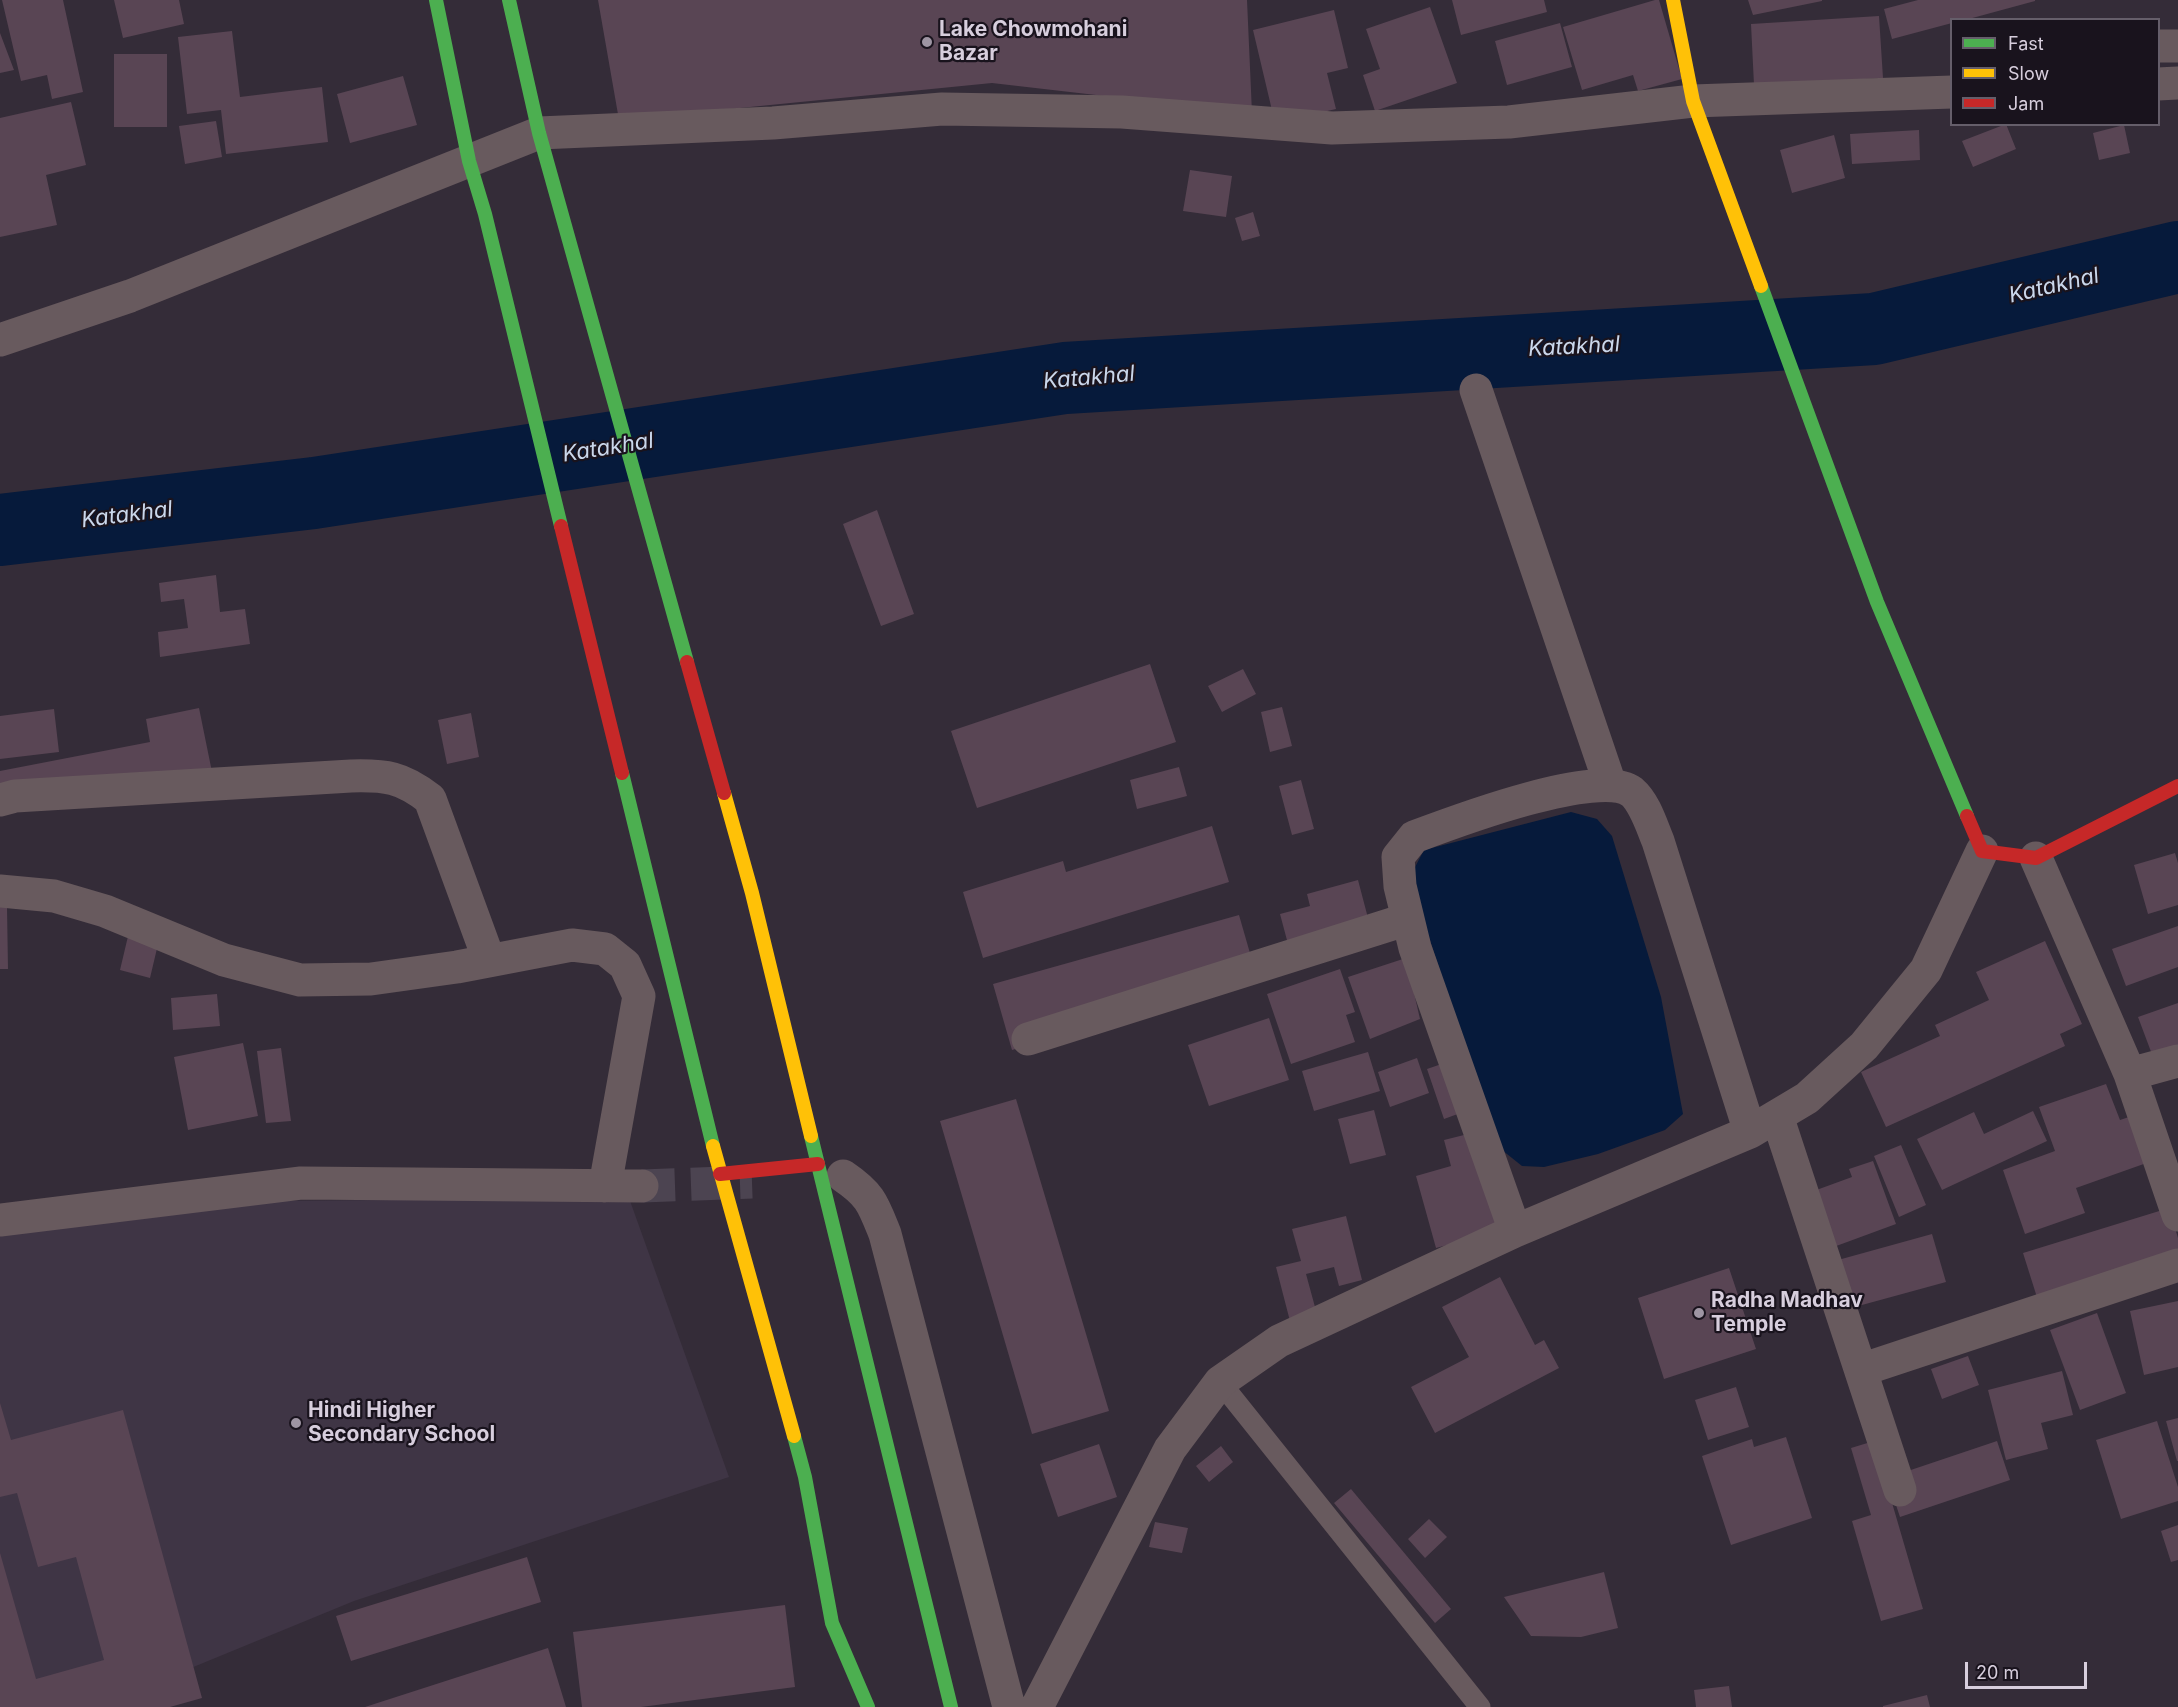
<!DOCTYPE html>
<style>
body{margin:0}
#map{position:relative;width:2178px;height:1707px;overflow:hidden;background:#342c38;font-family:Inter,sans-serif}
canvas{display:block}
.legend{position:absolute;left:1950px;top:18px;width:210px;height:108px;box-sizing:border-box;background:#19131d;border:2px solid #655e6a;margin:0;padding:8px 10px;list-style:none;font-size:18px;color:#d7cedd}
.legend li{display:flex;align-items:center;gap:12px;height:30px}
.legend b{width:30px;border:2px solid #655e6a}
.scale{position:absolute;left:1965px;top:1662px;width:122px;height:27px;box-sizing:border-box;border:3px solid #d7cedd;border-top:0;padding-left:8px;font-size:18px;line-height:21px;white-space:nowrap;color:#d7cedd;-webkit-text-stroke:4px #19131d;paint-order:stroke}
</style>
<div id="map">
<canvas width="2178" height="1707"></canvas>
<ul class="legend">
<li><b style="height:8px;background:#4caf50"></b>Fast</li>
<li><b style="height:8px;background:#ffc107"></b>Slow</li>
<li><b style="height:8px;background:#c62828"></b>Jam</li>
</ul>
<div class="scale">20 m</div>
</div>
<script>
const c = document.querySelector('canvas').getContext('2d');
c.lineJoin = 'round';
function fillPath(path, color) {
  c.fillStyle = color;
  c.fill(path, 'evenodd');
}
function trace(path, color, width, dash) {
  c.strokeStyle = color;
  c.lineWidth = width;
  c.lineCap = dash ? 'butt' : 'round';
  c.setLineDash(dash || []);
  c.stroke(path);
}
function write(font, color, halo, rows, align = 'center') {
  c.font = font + ' Inter,sans-serif';
  c.lineWidth = 4.5;
  c.setLineDash([]);
  c.textBaseline = 'middle';
  c.strokeStyle = halo;
  c.fillStyle = color;
  for (const [text, x, y, turn = 0] of rows) {
    c.save();
    c.translate(x, y);
    c.rotate((+turn || 0) * Math.PI / 180);
    c.textAlign = isNaN(turn) ? turn : align;
    if (halo) c.strokeText(text, 0, 0);
    c.fillText(text, 0, 0);
    c.restore();
  }
}
fillPath(new Path2D(`
 M629,1198L729,1477L354,1601L96,1707H0V1230L148,1202Z`), '#3f3545');
fillPath(new Path2D(`
 M1571,812L1597,819L1612,836L1661,997L1683,1114L1665,1130L1598,1154L1544,1167L1522,1166L1497,1146L1415,894L1414,869L1424,850Z`), '#061a3b');
trace(new Path2D(`
 M0,530L314,493L1065,378L1874,329L2178,257`), '#061a3b', 72);
fillPath(new Path2D(`
 M2,0H63L83,92L52,99L47,75L21,81Z
 M114,0H179L184,24L123,38Z
 M598,0H1247L1252,113L992,83L619,120Z
 M1452,0H1544L1547,12L1461,35Z
 M1655,0H1659L1682,79L1638,91L1633,75L1582,90L1563,27Z
 M1748,0H1822V1L1753,15Z
 M1918,0H2035V1L1965,20H1952V23L1892,39L1884,9Z
 M1430,7L1457,83L1375,111L1363,75L1380,69L1366,29Z
 M1334,10L1348,68L1327,73L1336,109L1275,123L1253,30Z
 M1879,16L1883,78L1754,85L1751,24Z
 M1560,23L1572,67L1507,85L1495,41Z
 M232,31L240,97L322,87L328,142L226,154L221,110L187,114L178,37Z
 M0,33L14,70L0,73Z
 M114,54H167V127H114Z
 M403,76L417,125L350,143L337,94Z
 M71,102L86,165L46,175L57,225L0,237V118Z
 M216,121L222,157L185,164L179,126Z
 M2006,124L2016,149L1973,167L1962,141Z
 M2124,125L2130,153L2099,160L2093,133Z
 M1919,130L1920,160L1852,164L1850,134Z
 M1834,135L1845,178L1792,193L1780,150Z
 M1190,170L1232,176L1226,217L1183,211Z
 M1253,212L1260,236L1242,241L1235,218Z
 M877,510L914,614L881,626L843,524Z
 M216,575L220,612L245,609L250,644L160,657L158,632L188,628L184,599L161,602L159,583Z
 M1150,664L1176,742L977,808L951,731Z
 M1243,669L1256,694L1222,712L1208,686Z
 M1282,707L1292,746L1270,752L1261,712Z
 M199,708L212,772L0,813V771L150,742L146,719Z
 M54,709L59,752L0,759V716Z
 M471,713L479,757L447,764L438,720Z
 M1179,767L1187,796L1137,809L1130,780Z
 M1301,780L1314,829L1292,835L1279,786Z
 M1212,826L1229,882L983,958L963,892L1063,861L1066,872Z
 M2175,853L2178,863V905L2148,914L2134,865Z
 M1358,880L1373,937L1292,959L1280,914L1310,906L1307,894Z
 M0,907H7L8,969H0Z
 M1239,915L1258,981L1012,1050L993,984Z
 M2178,926V967L2126,986L2112,949Z
 M129,932L159,940L150,978L120,970Z
 M2045,941L2082,1024L2060,1034L2065,1046L1886,1127L1861,1072L1940,1036L1935,1025L1989,1000L1976,972Z
 M1406,958L1420,1019L1370,1039L1348,977Z
 M1340,969L1355,1012L1346,1015L1355,1042L1291,1064L1267,994Z
 M217,994L220,1026L173,1030L171,998Z
 M2178,1003V1057L2156,1065L2138,1017Z
 M1269,1018L1289,1080L1209,1106L1188,1045Z
 M243,1043L258,1116L188,1130L174,1057Z
 M281,1048L291,1121L266,1123L257,1051Z
 M1368,1052L1380,1091L1314,1111L1302,1071Z
 M1417,1058L1429,1093L1390,1107L1378,1072Z
 M1459,1058L1477,1107L1444,1119L1427,1069Z
 M2106,1084L2120,1120L2138,1114L2155,1160L2076,1188L2085,1213L2025,1234L2003,1170L2055,1151L2039,1107Z
 M1016,1099L1109,1411L1032,1434L940,1121Z
 M1374,1110L1386,1155L1350,1164L1338,1119Z
 M2033,1111L2047,1141L1942,1190L1917,1139L1974,1112L1984,1134Z
 M1484,1130L1511,1228L1436,1248L1416,1176L1451,1166L1444,1140Z
 M1901,1145L1926,1205L1899,1217L1874,1156Z
 M1873,1161L1896,1224L1820,1252L1800,1196L1852,1177L1849,1169Z
 M2169,1208L2178,1238V1268L2041,1310L2023,1253Z
 M1346,1216L1362,1280L1339,1286L1334,1267L1306,1274L1318,1318L1291,1325L1276,1267L1301,1261L1292,1229Z
 M1932,1234L1946,1282L1851,1308L1838,1260Z
 M1729,1268L1756,1349L1664,1379L1638,1298Z
 M1500,1277L1535,1345L1544,1340L1559,1368L1435,1433L1411,1387L1469,1357L1442,1307Z
 M2178,1301V1367L2144,1375L2130,1311Z
 M2097,1313L2126,1393L2080,1410L2050,1330Z
 M1968,1356L1979,1385L1942,1399L1931,1369Z
 M2062,1371L2073,1415L2041,1423L2048,1449L2006,1460L1988,1390Z
 M1736,1387L1749,1427L1708,1440L1695,1400Z
 M0,1403L11,1440L123,1410L202,1698L170,1707H0V1553L36,1679L104,1660L76,1557L38,1567L17,1493L0,1497Z
 M2178,1418V1461H2177L2166,1421Z
 M2157,1421L2178,1487V1501L2121,1519L2096,1440Z
 M1786,1437L1812,1518L1731,1545L1702,1456L1752,1439L1754,1447Z
 M1874,1441L1923,1609L1881,1621L1852,1521L1871,1515L1851,1448Z
 M1997,1441L2010,1480L1900,1517L1887,1478Z
 M1099,1444L1117,1497L1058,1517L1040,1464Z
 M1221,1446L1233,1462L1209,1482L1196,1466Z
 M1351,1489L1451,1609L1435,1623L1334,1503Z
 M1429,1519L1447,1537L1425,1558L1408,1539Z
 M1155,1522L1188,1528L1182,1553L1149,1547Z
 M2178,1525V1560L2171,1562L2161,1531Z
 M527,1557L541,1602L351,1661L336,1616Z
 M1604,1572L1618,1628L1581,1637L1531,1636L1504,1597Z
 M785,1605L795,1687L641,1707H582L573,1632Z
 M548,1648L566,1707H365Z
 M1729,1686L1732,1707H1696L1694,1690Z
 M1927,1695L1930,1707H1883V1706Z`), '#594554');
trace(new Path2D(`
 M642,1186L752,1182`), '#4c4451', 33, [33, 16]);
trace(new Path2D(`
 M1220,1382L1480,1707`), '#685a5e', 21);
trace(new Path2D(`
 M2158,46H2178
 M2158,84L2178,83
 M0,340L130,296L539,133L773,123L942,109L1122,112L1332,128L1509,122L1693,101L1952,92
 M1476,390L1610,784
 M0,800L15,796L351,776C386,775 402,777 430,799L489,960
 M2036,858L2130,1074L2178,1215
 M0,891L54,896L105,911L224,960L300,980L371,979L457,967L572,945L605,949L625,965L639,996L605,1186
 M1028,1039L1408,919
 M2130,1074L2178,1061
 M1777,1116L1900,1490
 M843,1176C871,1195 873,1204 885,1234L1009,1707
 M0,1220L301,1183L642,1186
 M1515,1231L1415,948L1400,886L1398,857L1414,837C1454,822 1599,767 1632,792C1645,803 1652,827 1658,841L1750,1132
 M1861,1370L2178,1265
 M1037,1707L1170,1449L1220,1382L1279,1341L1515,1231L1750,1132L1807,1098L1864,1046L1926,970L1982,851`), '#685a5e', 33);
trace(new Path2D(`
 M436,0L469,161L485,214L561,526
 M509,0L539,133L687,662
 M1761,286L1877,602L1967,816
 M622,773L713,1146
 M811,1136L951,1707
 M794,1436L805,1477L832,1623L868,1707`), '#4caf50', 14);
trace(new Path2D(`
 M1673,0L1693,101L1761,286
 M724,793L752,893L811,1136
 M713,1146L794,1436`), '#ffc107', 14);
trace(new Path2D(`
 M561,526L622,773
 M687,662L724,793
 M1967,816L1982,851L2036,858L2178,786
 M720,1174L818,1164`), '#c62828', 14);
for (const [x, y, r, color] of [
 [927,42,6,"#9e95a3"],
 [1699,1313,6,"#9e95a3"],
 [296,1423,6,"#9e95a3"]
]) {
  const dot = new Path2D();
  dot.arc(x, y, r, 0, 2 * Math.PI);
  c.fillStyle = color;
  c.fill(dot);
  trace(dot, '#19131d', 2);
}
write('bold 21px', '#d7cedd', '#19131d', [
 ["Lake Chowmohani",939,30],
 ["Bazar",939,54],
 ["Radha Madhav",1711,1301],
 ["Temple",1711,1325],
 ["Hindi Higher",308,1411],
 ["Secondary School",308,1435]
], 'left');
write('italic 22px', '#cad7eb', '#19131d', [
 ["Katakhal",2054,286,-13],
 ["Katakhal",1574,347,-3],
 ["Katakhal",1089,378,-5],
 ["Katakhal",608,448,-9],
 ["Katakhal",127,515,-7]
]);
</script>
